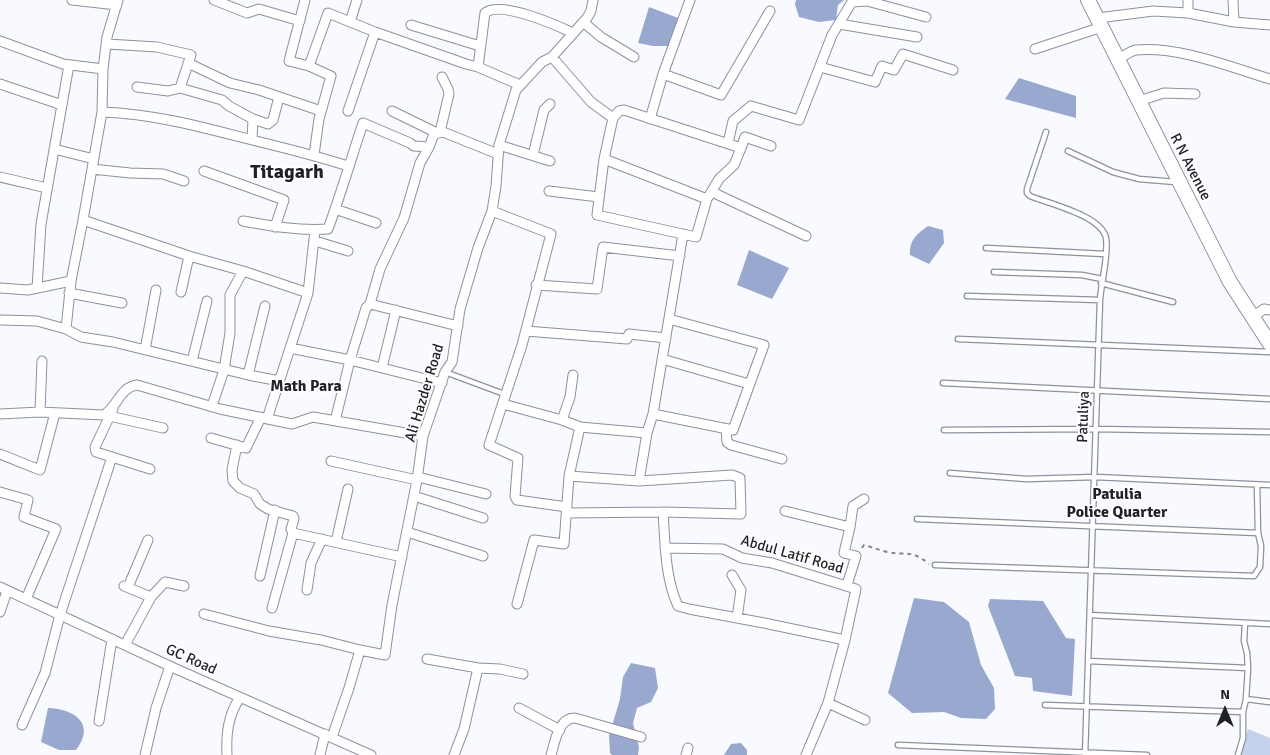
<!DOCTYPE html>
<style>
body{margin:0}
#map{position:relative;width:1270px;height:755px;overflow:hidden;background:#f8faff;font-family:Signika,sans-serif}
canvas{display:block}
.north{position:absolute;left:1200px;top:685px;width:50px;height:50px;-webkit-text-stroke:4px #fff;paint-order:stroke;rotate:0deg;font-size:14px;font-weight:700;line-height:20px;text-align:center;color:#1f2126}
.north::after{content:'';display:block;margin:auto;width:18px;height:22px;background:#1f2126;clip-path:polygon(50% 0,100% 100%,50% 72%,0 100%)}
</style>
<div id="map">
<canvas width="1270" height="755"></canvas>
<div class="north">N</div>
</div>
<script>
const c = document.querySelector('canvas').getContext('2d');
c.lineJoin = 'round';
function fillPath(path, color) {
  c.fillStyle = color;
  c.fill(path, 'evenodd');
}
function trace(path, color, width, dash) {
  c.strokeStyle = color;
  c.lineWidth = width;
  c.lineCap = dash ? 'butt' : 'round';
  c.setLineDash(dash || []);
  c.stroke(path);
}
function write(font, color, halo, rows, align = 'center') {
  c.font = font + ' Signika,sans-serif';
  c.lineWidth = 4;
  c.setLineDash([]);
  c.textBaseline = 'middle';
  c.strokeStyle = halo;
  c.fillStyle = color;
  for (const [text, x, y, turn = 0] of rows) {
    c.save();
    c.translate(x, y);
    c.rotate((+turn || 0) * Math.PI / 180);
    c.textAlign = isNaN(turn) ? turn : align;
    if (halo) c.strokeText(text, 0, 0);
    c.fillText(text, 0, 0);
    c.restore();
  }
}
fillPath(new Path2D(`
 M1248,729L1270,738V755H1240Z`), '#c5d1ed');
fillPath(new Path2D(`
 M796,0H844L838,5L836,20L819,22L799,17L795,4Z
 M649,7L678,18L668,46H653L638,43Z
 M1019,78L1076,96V118L1005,99Z
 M928,226L943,230L944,243L929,264L910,255C909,240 917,234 928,226Z
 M749,250L789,268L772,299L737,285Z
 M914,598L944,602L969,622L981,665L994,688L995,709L986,719L961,718L944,712L912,713L888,693Z
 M990,599L1043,601L1066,638L1075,639L1072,696L1033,691L1032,678L1015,676L988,606Z
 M631,663L655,668L658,688L651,702L637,708L633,723L639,747L638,755H612L610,753L609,736L620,699L623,677Z
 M48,708C75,709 96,724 76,750H59L41,742Z
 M741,743L747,750V755H724L731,744Z`), '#99a8ce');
const service = new Path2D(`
 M1046,132L1027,189V193L1030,196C1050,204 1102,216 1106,238C1109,254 1101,283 1100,300L1085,755
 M1068,151L1113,172L1139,179L1176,182
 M986,248L1105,254
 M994,272L1082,275L1102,279
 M1101,283L1173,302
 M967,296L1100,300
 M958,339L1270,352
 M445,372L507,395
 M943,383L1270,399
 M944,430L1096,429L1270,432
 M950,473L1026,479L1095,477L1270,485
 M917,519L1258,533
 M935,565L1254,576L1260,567L1261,546L1258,533L1257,485
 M1090,615L1270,624
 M1088,661L1248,668
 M1246,699L1270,702
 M1045,705L1243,712L1246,699L1248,668L1247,653L1244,641L1245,623
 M898,745L1147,755
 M1238,755L1243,738V712`);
const minor = new Path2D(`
 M72,0L117,5
 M118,0L107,37L103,69L102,112L83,220L189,256L243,271L308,293
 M214,0L247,13L259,9L300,21
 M305,0L289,61L309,66
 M1188,0V13
 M1098,18L1153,11L1188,13L1234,22L1233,0
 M350,22L357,0
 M583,22L601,37L634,57
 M1234,22L1270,25
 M839,24L917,37
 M411,25L480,46
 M0,41L63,64L103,69
 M107,44L157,47L191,55L180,88
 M1035,49L1102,27
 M552,57L591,102L613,118L619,111L624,110L741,148L734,165L719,179L707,199L696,237L597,215L604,159L613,118
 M1119,59C1124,56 1130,51 1136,50C1179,46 1230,67 1270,79
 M188,63L230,83L259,90L321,111
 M478,67L485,13C500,0 556,25 573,33
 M820,67L875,82L882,66L894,70L903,54L953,70
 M663,74L721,95L770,11
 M0,84L62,105
 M137,87L168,91L180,88L222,100L229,106L253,119L268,124L273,120L279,97
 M1139,101L1164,93L1195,94
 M348,111L375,32
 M392,111L437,133
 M102,112C155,114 202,127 252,140C285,148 317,156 348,166
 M650,119L663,74L690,0
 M440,132L449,94L448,89L442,77
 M252,140L253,119
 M728,143L733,121L751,106L799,120L832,35L852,2L867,1L926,17
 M499,145L550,161
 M429,147L420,163L404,218L380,269L370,304L458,326
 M741,148L745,137L771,146
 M54,149L94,159
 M314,155L319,119L331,76L309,66L328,13L375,32L466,64L478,67L520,85
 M533,155L544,110L550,104
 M604,159L707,199
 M92,169L130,173L163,174L184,181
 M204,171L284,200L275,227
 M0,177L47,188
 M549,191L599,197
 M712,192L806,236
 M335,209L376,223
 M492,211L551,234L522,345L489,445L518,458L515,496L517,500L567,507
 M243,221C271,226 299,231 328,229C341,194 351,159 363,123L410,143L414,146L429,147L434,134L443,132L498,154
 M315,241L348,251
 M536,285L597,289L603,247L680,256
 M0,288L28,290L71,281
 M37,288L41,224L69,65
 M181,292L189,256
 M69,293L122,303
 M1253,317L1264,309L1270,310
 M0,320L37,321L66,329L81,337L113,342L248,375L280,381
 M66,329L71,281L83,220
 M526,331L627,339L629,334L666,338
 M290,348L350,360L382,368L396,310
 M145,350L156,290
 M662,359L749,384
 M192,361L207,301
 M382,368L442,383
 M248,375L265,306
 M503,404L562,420L580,427L647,433L639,481
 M212,406L224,370L230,333V295L243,271
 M113,409L95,447L96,452L150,469
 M40,412L42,361
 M0,414L40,412L104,415C118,406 120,387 137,385L220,409L292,424L313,417L423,436
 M653,414L733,430L764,345L669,319
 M109,416L163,428
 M267,419L308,293L315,230
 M562,420L570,397L573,375
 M335,421L350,360L366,308L370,304
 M726,429L727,442L731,445L782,459
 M647,433L653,414L683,234
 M211,438L246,448L261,417
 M237,445L232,470L233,481L240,488L254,494L260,504L268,509L293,516L294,519L291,529L293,533L402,557
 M0,454L40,470L55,413
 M331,461L417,480
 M418,477L486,494
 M0,492L28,500L24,517L56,529L26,599
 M414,496L483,518
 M785,511L850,527
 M663,512C665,541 665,579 678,606L689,609L764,623L845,640
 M567,513L663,512L741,514L740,478L732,475L639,481L569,476
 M407,532L483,556
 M336,542L348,489
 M665,548L723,549L742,558L772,563L856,589L845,640L828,703L806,755
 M732,575L741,590L737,618
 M260,576L275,510
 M847,585L856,556L844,553L850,527L853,506L864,499
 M124,586L151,597
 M0,587L174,668L371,755
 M128,587L148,540
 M307,590L311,563L322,539
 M517,604L534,540L564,544L569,476L580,427
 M272,608L293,533
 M0,612L7,591
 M204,614L269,631L321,640L360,650
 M125,645L151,597L165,582L184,586
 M427,659L478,668L500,669L523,674
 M828,703L865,720
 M519,708L560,730
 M99,721L112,639
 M22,725L45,673L60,615L112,457
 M332,737L349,688L360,650L385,655L392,605L417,480L423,436L445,372L452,362L460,309L478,248L492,211L496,186L499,145L516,90L542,62L552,57L587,18L591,11L593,0
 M145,755L156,708L170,666
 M227,755C226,733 228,716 240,697
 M320,755L325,734
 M454,755L464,729L478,668
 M551,755C555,742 558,718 575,718L641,737
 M686,755L688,748`);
const primary = new Path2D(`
 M1088,0L1230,282L1270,344`);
trace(service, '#8c919c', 7);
trace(minor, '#8c919c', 11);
trace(primary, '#8c919c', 16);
trace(new Path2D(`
 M862,548L864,545C872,547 879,550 887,552C907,556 911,549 929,564`), '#85878c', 2, [4, 4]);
trace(service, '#fff', 4.5);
trace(minor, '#fff', 9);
trace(primary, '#fff', 14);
write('15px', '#1f2126', '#fff', [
 ["R N Avenue",1190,167,63],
 ["Ali Hazder Road",425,393,-73],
 ["Patuliya",1084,417,-88],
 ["Abdul Latif Road",792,555,16],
 ["GC Road",191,660,24]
]);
write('bold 16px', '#1f2126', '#fff', [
 ["Math Para",306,387],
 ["Patulia",1117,495],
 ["Police Quarter",1117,513]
]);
write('bold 20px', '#1f2126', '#fff', [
 ["Titagarh",287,173]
]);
</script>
